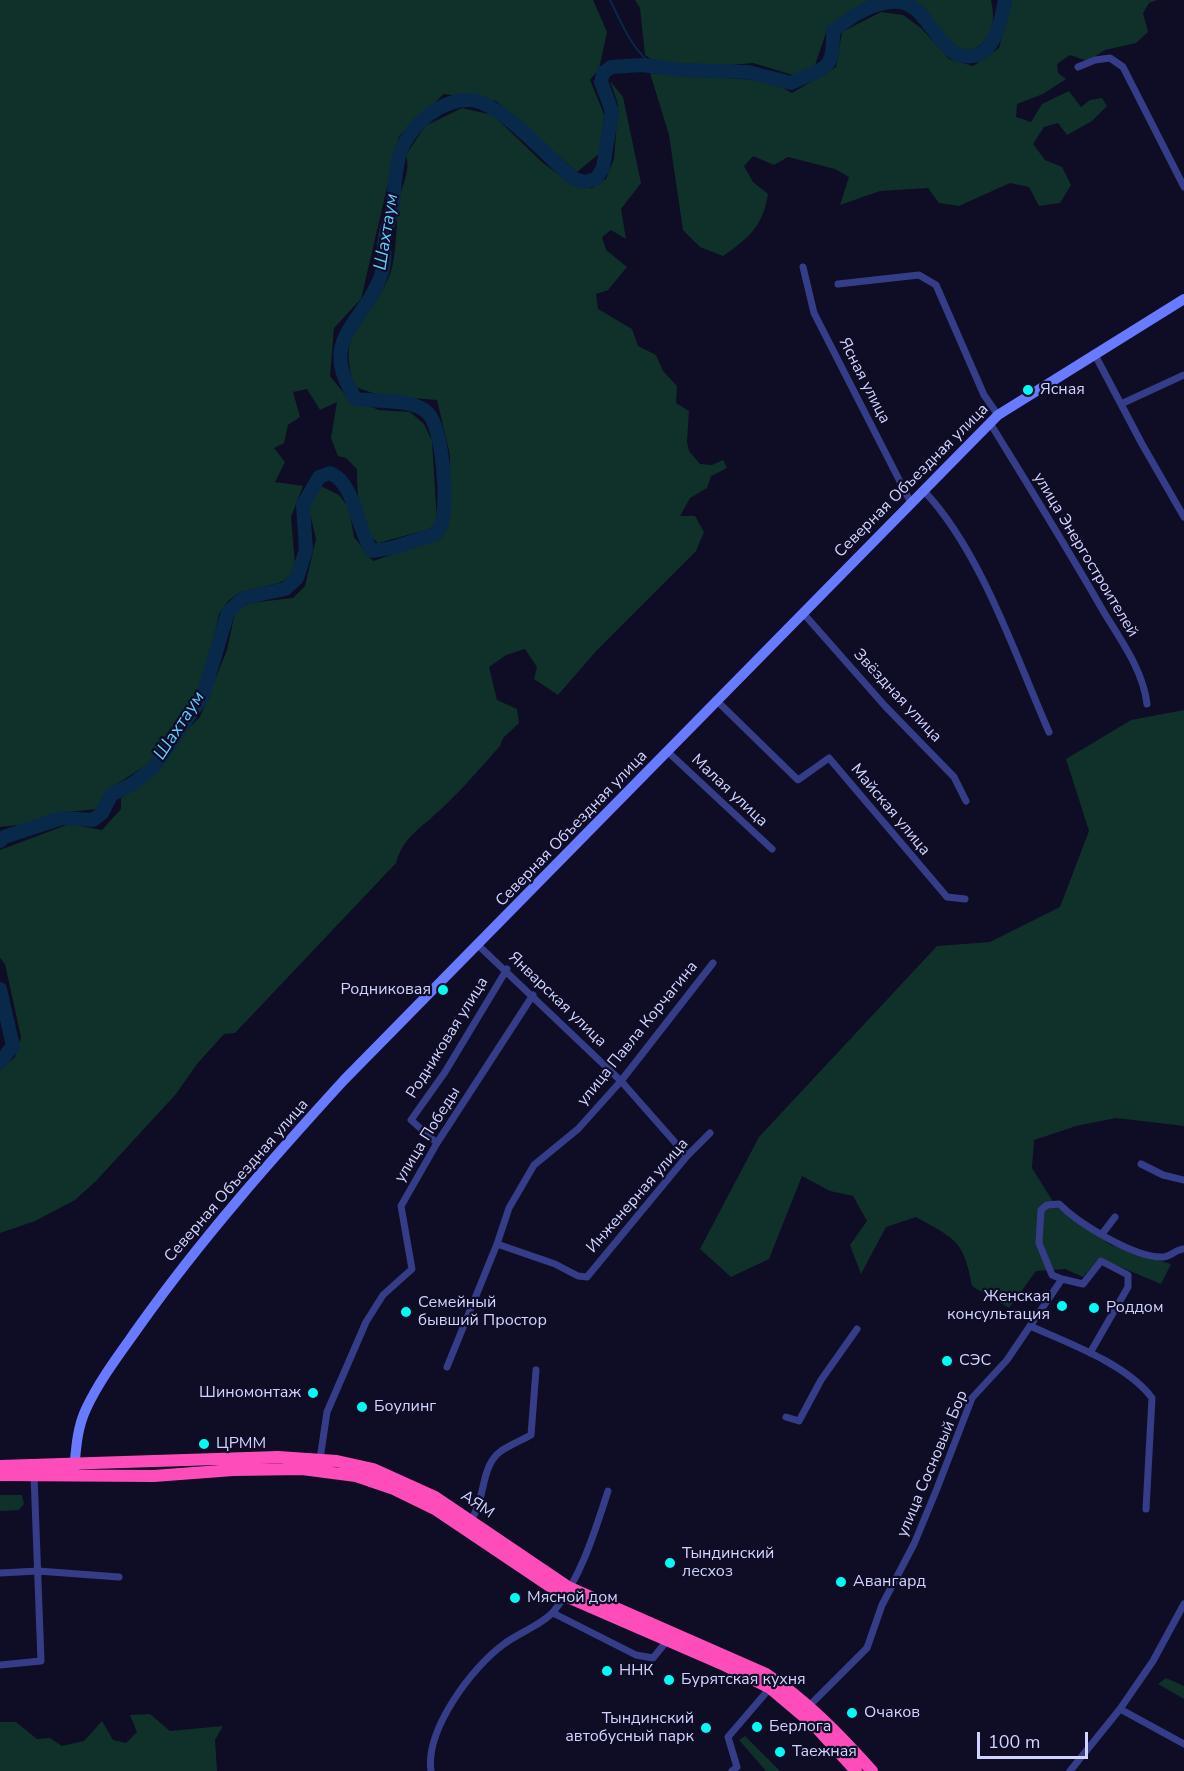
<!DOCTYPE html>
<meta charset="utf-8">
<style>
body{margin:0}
#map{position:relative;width:1184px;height:1771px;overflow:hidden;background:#0e0d25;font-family:"Nunito Sans",sans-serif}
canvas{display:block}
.scale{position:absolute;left:977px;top:1732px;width:111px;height:27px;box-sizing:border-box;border:3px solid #d1d3ff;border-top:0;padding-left:8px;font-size:18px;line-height:21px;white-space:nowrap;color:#d1d3ff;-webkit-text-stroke:4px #0e0d25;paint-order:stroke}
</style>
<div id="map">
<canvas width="1184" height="1771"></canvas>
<div class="scale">100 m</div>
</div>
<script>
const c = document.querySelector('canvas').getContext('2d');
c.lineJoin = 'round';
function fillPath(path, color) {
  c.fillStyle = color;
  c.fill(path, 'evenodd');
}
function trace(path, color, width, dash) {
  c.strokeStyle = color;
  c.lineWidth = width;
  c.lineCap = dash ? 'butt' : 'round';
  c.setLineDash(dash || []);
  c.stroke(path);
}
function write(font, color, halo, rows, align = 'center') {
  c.font = font + ' "Nunito Sans",sans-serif';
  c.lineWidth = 4.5;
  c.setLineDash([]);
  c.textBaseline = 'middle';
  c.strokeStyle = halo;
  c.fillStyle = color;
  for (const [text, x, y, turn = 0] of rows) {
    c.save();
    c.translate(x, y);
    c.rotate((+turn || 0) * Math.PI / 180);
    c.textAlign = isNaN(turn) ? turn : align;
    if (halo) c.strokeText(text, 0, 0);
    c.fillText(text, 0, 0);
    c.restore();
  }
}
fillPath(new Path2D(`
 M0,0H593L607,32L599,69L590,80L604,114L600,153L577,172L496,101L444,94L399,136L361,299L334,328L330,376L347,397L379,410L410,412L424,424L432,441L437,521L430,529L378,543C358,527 357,493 357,469L346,458L338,456L331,438L337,402L320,410L307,389L293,392L300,417L288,425L284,443L274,448L285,462L275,482L303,486L291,517L295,564L290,577L279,583L240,592L228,601L219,614L206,675L186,711L168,732L151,762L109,789L98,809L57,813L26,824L0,827Z
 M635,0H870L828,27L814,68L793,75L753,63L707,67L652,60L645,55L640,8Z
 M906,0H991C994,13 995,29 985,40C955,74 931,17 906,0Z
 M1012,0H1157L1149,3L1143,13L1148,32L1136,43L1105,50L1088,61L1070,55L1057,64L1058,73L1066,79L1043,94L1017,104L1016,117L1031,122L1042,104L1069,91L1081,107L1090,100L1102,98L1107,106L1092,121L1067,135L1058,123L1044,127L1033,144L1045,160L1062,167L1071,185L1060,203L1039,206L1029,187L1010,183L959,206L939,203L928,188L880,191L840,205L849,177L835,169L788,157L774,165L753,156L744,166L753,182L768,194C763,226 749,238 723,256L700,247L683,230L669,135L650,73L771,81L792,93L836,67L842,32L881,12L903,15L921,28L949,59L973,66L999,48Z
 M610,81L623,97L641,183L621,209L626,239L611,230L602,237L606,250L627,267L608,290L596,294L598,309L632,329L638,346L656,355L663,371L677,386L676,403L689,411L687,442L689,451L700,464L712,465L723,460L727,468L711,476L707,488L690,498L680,516H695L704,532L696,551L597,650L558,695L534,679L537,667L525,649L506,655L489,667L497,700L517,709L519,723L503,738L500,746C480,768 461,791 439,811C421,828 403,837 396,863L235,1033L224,1034L197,1064L176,1094L96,1181L75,1200L35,1221L0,1233V1070L15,1057L21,1037L5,964L0,958V850L69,824L102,830L121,809V798L146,780L181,736L200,717L227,650L235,612L249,603L293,598L305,586L316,539L308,505L321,486L339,495L349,508L354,537L373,561L439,539L450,510V455L437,400L382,396L355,387C334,325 371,324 390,274C397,257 396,220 399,200C402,185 411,170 406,155L425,126L462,108L493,115L542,162L571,184L592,188L606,179L614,159L618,104Z
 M1184,710V1126L1116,1118L1076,1126L1034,1140L1032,1168L1057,1208L1111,1245L1171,1264L1161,1284L1099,1258L1083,1277L1065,1269L1036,1271L1009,1308L972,1286C964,1240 955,1239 916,1217L886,1227L861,1274L850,1245L867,1221L853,1196L830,1191L802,1176L769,1259L731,1277L700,1249L759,1137L937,946L990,942L1060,907L1089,831L1066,759L1131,720Z
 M0,1495H22L24,1504L19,1510L0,1511Z
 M1166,1678L1184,1686V1699L1158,1684Z
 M150,1714L170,1731L223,1726L215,1740L217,1771H0V1722H16L37,1739L50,1738L62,1746L84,1741L102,1721L113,1740L126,1743L137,1732L130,1715Z
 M745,1736L780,1771H766L739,1740Z`), '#10302a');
trace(new Path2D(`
 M610,0C623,26 632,51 656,67`), '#082949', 2);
trace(new Path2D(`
 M0,841L4,837L62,818L93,820L102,813L111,795L132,784L153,768L203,696L228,612L243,598L285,589L297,578L306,550L303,505L319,477L330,473C356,484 356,528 372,551L392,548L436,534C438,530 441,526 442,522C448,501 443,429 428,413C412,398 377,402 356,399C314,336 368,324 383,269C386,259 383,248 385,237C386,228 390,220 392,211C395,192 394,166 402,148C413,123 440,100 469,100C499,100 548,158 573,178L584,182L596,179L603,168L612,111L601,82L603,73L611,67L642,65L681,70L748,72L791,83C826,66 834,72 833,31C850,17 876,0 899,2C931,5 939,63 973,56C996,52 1001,19 1005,0
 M0,989L13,1046L0,1062`), '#082949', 14);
trace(new Path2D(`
 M1078,67L1095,60L1110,58L1123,67L1184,187
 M803,267L814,313L911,503
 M838,284L919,275L936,285L984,395L998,415
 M1094,353L1142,444L1184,517
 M1121,404L1184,375
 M990,423C1028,485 1066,546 1102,609C1119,638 1143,669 1147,704
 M924,491C981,551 1015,655 1049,732
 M803,613L885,706L954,777L966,801
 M717,701L798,780L829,758L947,897L965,899
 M668,752L772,849
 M479,946L621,1081L687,1156
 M437,1143L411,1120L445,1072L507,969
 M1141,1164L1163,1175L1184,1180
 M1102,1234L1115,1217
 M497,1244L555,1264L578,1276L587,1277L687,1156L710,1133
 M1062,1279L1052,1275L1039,1243L1041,1210L1047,1205L1059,1204C1078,1223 1134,1258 1163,1257C1170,1257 1176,1249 1184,1249
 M1030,1326L1062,1279L1083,1284L1101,1261L1128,1275V1287L1090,1353
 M447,1367L497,1244L509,1208L534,1165L578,1129L621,1081L713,963
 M786,1417L799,1421L821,1380L857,1329
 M320,1459L327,1412L366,1322L383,1295L412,1269L401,1206L437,1143L533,995
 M471,1520C486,1499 480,1466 501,1451C510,1445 522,1440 531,1435L536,1370
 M0,1573L38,1571L119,1577
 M553,1613L636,1655L653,1658L666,1642
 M0,1665L41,1661L34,1475
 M809,1706L867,1648L882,1605L914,1544L936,1491L972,1398L1007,1360L1030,1326C1068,1343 1127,1364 1152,1398L1146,1509
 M1120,1709L1184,1744
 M431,1771C425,1730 472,1667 504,1644C518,1633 542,1625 554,1611C581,1578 595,1531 608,1491
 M732,1771L737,1767L728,1737L770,1688
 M1070,1771L1120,1709L1153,1661L1184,1604`), '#353d88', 7);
trace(new Path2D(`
 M74,1471C76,1449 77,1428 86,1409C100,1379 121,1352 140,1325C202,1238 272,1159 344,1080L998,415L1184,299`), '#687aff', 10);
trace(new Path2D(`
 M0,1466L278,1457L337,1461L373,1469L435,1497L568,1587L766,1674C806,1700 840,1735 872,1771
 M0,1475L154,1476L233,1470L302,1469L356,1476L394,1489L435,1509L563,1595L722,1664L770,1688L815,1726L856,1771`), '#ff4cbb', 12);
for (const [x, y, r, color] of [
 [1028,390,6,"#00fcf2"],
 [443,990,6,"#00fcf2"],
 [1062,1306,6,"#00fcf2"],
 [1094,1308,6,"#00fcf2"],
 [406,1312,6,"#00fcf2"],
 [947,1361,6,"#00fcf2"],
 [313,1393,6,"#00fcf2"],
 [362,1407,6,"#00fcf2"],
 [204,1444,6,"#00fcf2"],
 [670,1563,6,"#00fcf2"],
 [841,1582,6,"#00fcf2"],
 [515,1598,6,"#00fcf2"],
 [607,1671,6,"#00fcf2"],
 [669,1680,6,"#00fcf2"],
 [852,1713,6,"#00fcf2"],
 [757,1727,6,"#00fcf2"],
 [706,1728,6,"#00fcf2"],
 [780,1752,6,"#00fcf2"]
]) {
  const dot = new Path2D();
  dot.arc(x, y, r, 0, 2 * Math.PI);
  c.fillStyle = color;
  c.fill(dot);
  trace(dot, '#0e0d25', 2);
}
write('16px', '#d1d3ff', '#0e0d25', [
 ["Ясная улица",864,381,63],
 ["Северная Объездная улица",912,481,-45],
 ["улица Энергостроителей",1085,555,59],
 ["Звёздная улица",897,696,47],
 ["Малая улица",729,791,43],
 ["Майская улица",890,810,50],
 ["Северная Объездная улица",572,829,-46],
 ["Январская улица",557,1000,44],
 ["улица Павла Корчагина",638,1034,-51],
 ["Родниковая улица",448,1038,-58],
 ["улица Победы",428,1135,-58],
 ["Северная Объездная улица",237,1181,-49],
 ["Инженерная улица",638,1196,-49],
 ["улица Сосновый Бор",933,1464,-67],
 ["АЯМ",477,1505,34]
]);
write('16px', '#d1d3ff', '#0e0d25', [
 ["Ясная",1040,390],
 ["Родниковая",431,990,"right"],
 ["Женская",1050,1297,"right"],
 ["консультация",1050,1315,"right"],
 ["Семейный",418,1303],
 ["бывший Простор",418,1321],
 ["Роддом",1106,1308],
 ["СЭС",959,1361],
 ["Шиномонтаж",301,1393,"right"],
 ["Боулинг",374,1407],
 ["ЦРММ",216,1444],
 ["Тындинский",682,1554],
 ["лесхоз",682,1572],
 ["Авангард",853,1582],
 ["Мясной дом",527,1598],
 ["ННК",619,1671],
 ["Бурятская кухня",681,1680],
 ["Очаков",864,1713],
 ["Тындинский",694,1719,"right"],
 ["автобусный парк",694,1737,"right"],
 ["Берлога",769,1727],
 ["Таежная",792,1752]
], 'left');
write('italic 18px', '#5fccff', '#0e0d25', [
 ["Шахтаум",387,232,-81],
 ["Шахтаум",180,726,-57]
]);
</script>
